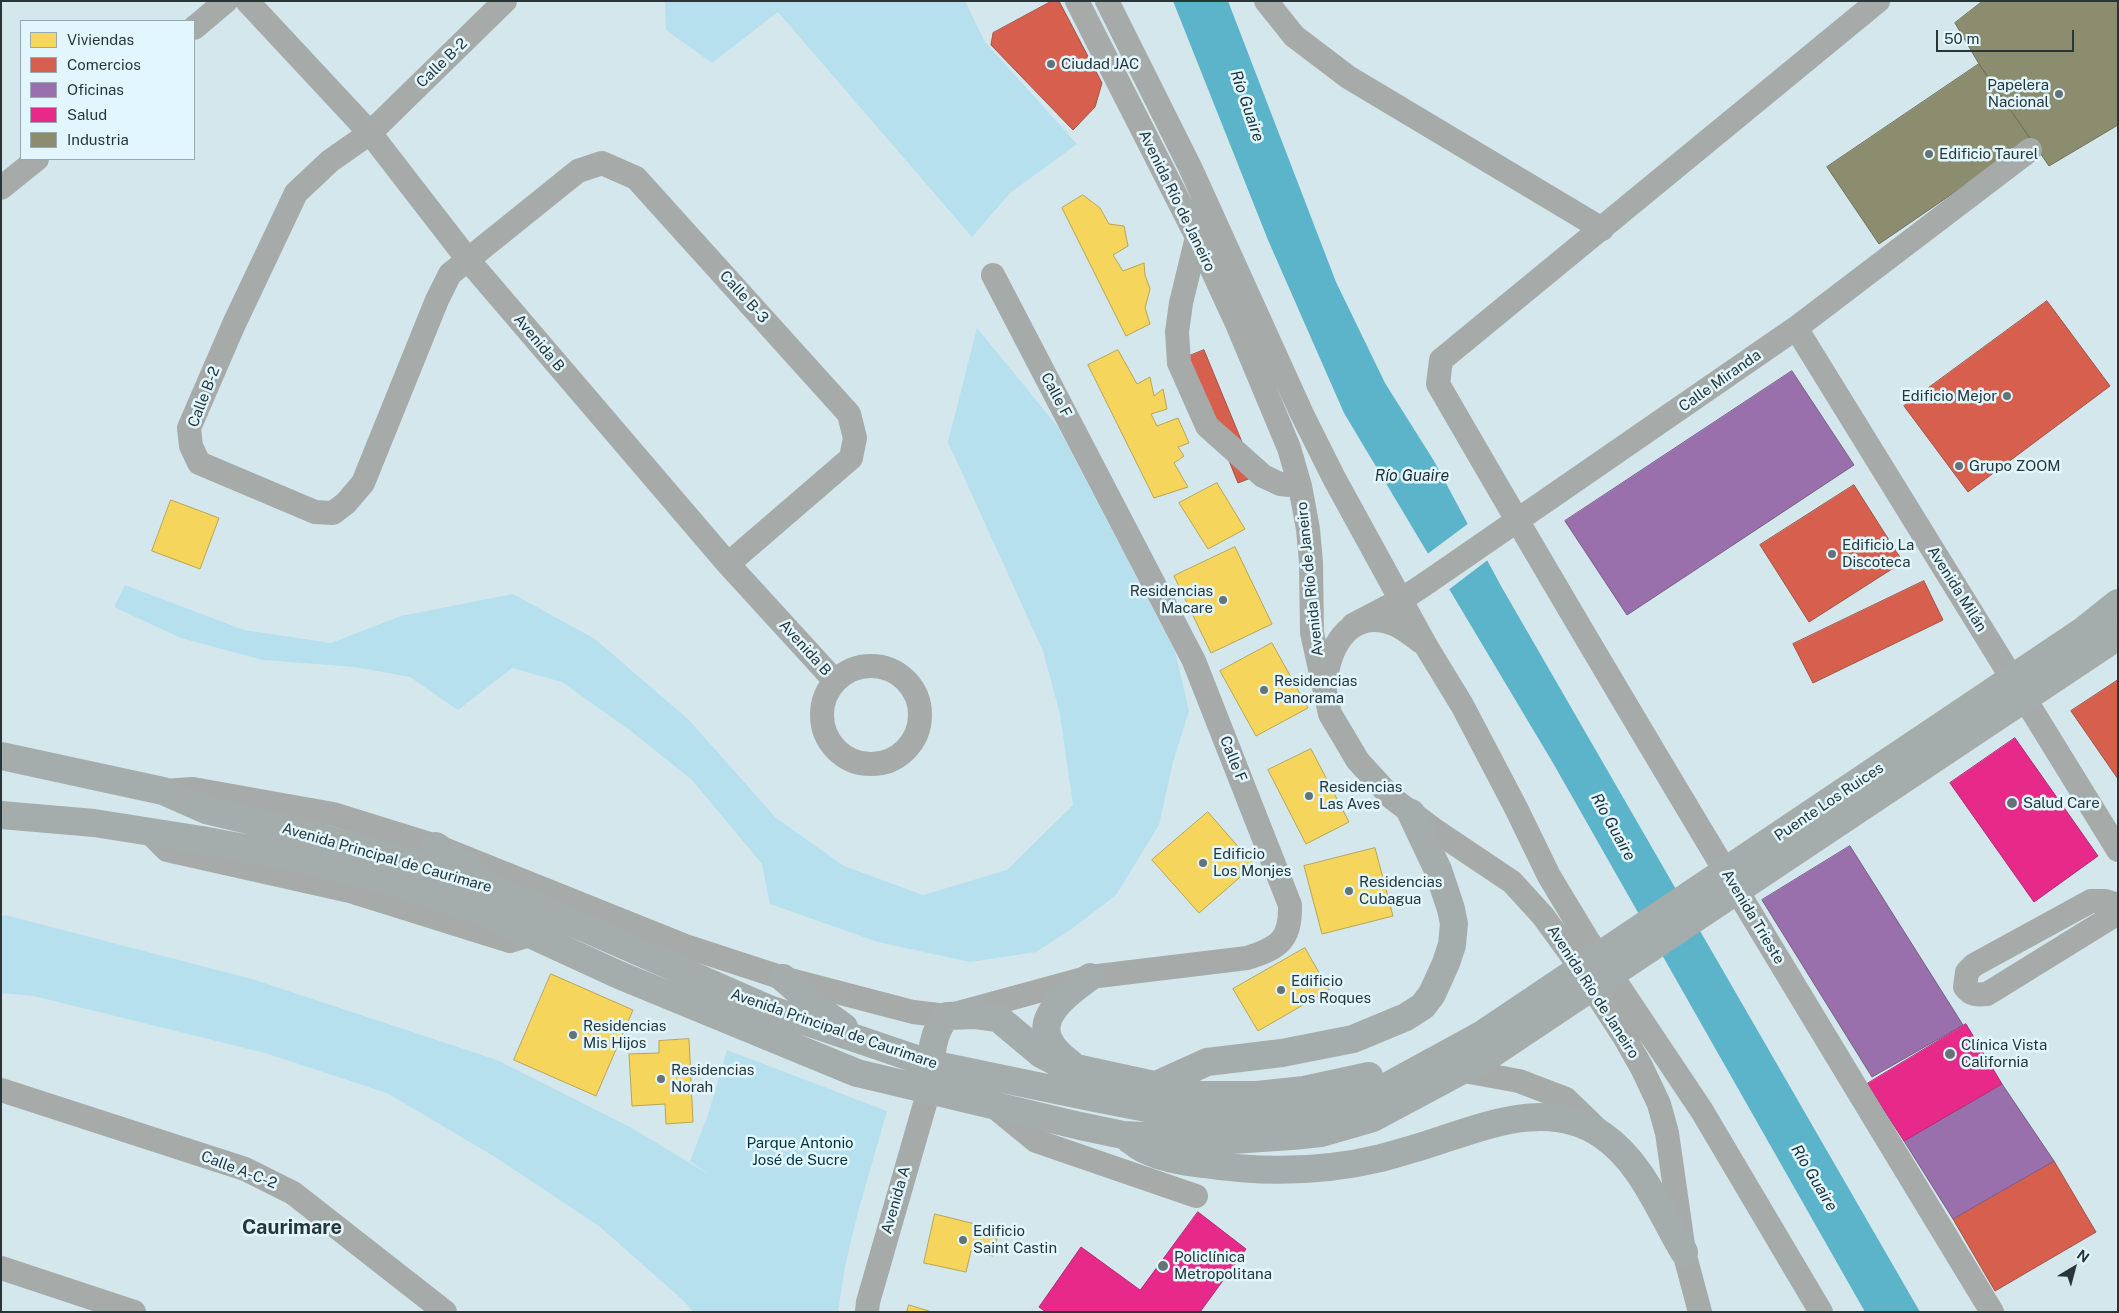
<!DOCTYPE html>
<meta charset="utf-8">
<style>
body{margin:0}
#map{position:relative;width:2119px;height:1313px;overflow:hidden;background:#d4e7ec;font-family:"Public Sans",sans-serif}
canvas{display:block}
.frame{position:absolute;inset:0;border:2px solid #283539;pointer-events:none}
.legend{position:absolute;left:20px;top:20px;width:175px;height:140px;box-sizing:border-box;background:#e2f7fd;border:1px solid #98a9af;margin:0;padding:6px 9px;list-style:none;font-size:15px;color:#283539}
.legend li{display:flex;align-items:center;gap:10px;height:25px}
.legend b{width:25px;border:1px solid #98a9af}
.north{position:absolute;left:2049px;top:1243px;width:50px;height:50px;-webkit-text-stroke:4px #e2f7fd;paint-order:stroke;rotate:37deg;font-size:14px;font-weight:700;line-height:20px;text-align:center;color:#283539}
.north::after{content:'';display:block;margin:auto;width:18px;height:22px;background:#283539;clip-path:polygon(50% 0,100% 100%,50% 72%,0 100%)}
.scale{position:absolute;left:1936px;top:30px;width:138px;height:22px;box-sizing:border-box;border:2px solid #283539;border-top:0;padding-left:6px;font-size:15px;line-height:18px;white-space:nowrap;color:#283539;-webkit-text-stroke:4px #e2f7fd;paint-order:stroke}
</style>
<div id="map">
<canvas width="2119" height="1313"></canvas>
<div class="frame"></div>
<ul class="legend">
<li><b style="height:14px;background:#f6d55c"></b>Viviendas</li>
<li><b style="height:14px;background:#d6604d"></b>Comercios</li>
<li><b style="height:14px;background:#9970ab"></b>Oficinas</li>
<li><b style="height:14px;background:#e7298a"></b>Salud</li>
<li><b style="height:14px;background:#8c8c6e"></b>Industria</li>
</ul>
<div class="north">N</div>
<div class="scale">50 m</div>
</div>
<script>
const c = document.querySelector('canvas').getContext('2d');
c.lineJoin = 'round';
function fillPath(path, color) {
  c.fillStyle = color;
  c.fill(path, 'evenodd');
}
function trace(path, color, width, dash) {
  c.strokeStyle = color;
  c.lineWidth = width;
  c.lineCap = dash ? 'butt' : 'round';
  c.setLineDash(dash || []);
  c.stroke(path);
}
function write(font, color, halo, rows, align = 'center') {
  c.font = font + ' "Public Sans",sans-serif';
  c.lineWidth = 5;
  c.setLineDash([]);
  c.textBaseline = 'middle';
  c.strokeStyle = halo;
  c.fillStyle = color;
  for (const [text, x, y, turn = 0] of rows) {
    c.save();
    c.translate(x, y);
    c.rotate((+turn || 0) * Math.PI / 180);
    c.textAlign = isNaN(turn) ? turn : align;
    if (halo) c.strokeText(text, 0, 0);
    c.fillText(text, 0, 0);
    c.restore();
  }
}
fillPath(new Path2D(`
 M665,1H965L985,42L1077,144L1010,193L972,237L778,12L712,63L666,30Z
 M977,328L1058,427L1175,651L1189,711L1173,762L1159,825L1116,895L1073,928L1036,952L970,962L878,942L770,904L762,864L692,780L631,731L562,682L512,668L458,710L410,677L355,667L263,660L181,638L114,607L125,585L244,630L331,643L401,616L513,594L595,639L689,720L776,818L844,866L923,895L1007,870L1073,805L1060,714L1043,651L948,442Z
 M5,915L252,979L497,1060L630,1127L710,1175L690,1161L708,1115L727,1050L887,1111L858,1212L845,1266L838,1312H693L685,1302L599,1226L495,1157L387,1093L265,1053L34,996L1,993V917Z`), '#b6e0ed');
fillPath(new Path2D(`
 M1173,1H1228L1336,282L1385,383L1434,461L1501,586L1920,1312H1865L1553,763L1344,413L1268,240Z`), '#5cb4ca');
fillPath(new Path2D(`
 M1469,523L1489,559L1447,591L1426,555Z`), '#d4e7ec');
const homes = new Path2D(`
 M1083,195L1100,208L1109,224L1124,226L1128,246L1113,255L1123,271L1144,263L1145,275L1150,289L1145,308L1150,324L1126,336L1062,208Z
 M1118,350L1137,384L1150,377L1154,396L1163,389L1167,409L1151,414L1157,426L1178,418L1189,443L1178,447L1184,456L1174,463L1188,487L1154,498L1088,365Z
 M1217,483L1245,529L1208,549L1179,503Z
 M171,500L219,518L200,569L152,551Z
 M1235,547L1272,624L1211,653L1174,576Z
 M1272,643L1308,708L1256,736L1220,671Z
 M1311,749L1349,822L1306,844L1268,770Z
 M1208,812L1254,865L1199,913L1152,860Z
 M1375,848L1393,916L1322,934L1304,866Z
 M1305,948L1329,990L1258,1031L1233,989Z
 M551,974L633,1010L596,1096L514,1060Z
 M689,1039L693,1122L666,1124L665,1104L632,1106L629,1054L659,1053V1041Z
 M935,1214L999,1230L993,1256L971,1251L966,1272L924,1263Z
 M909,1305L932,1312H907Z`);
fillPath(homes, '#f6d55c');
trace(homes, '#b8a552', 1);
const shops = new Path2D(`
 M1052,1H1059L1102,83L1095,107L1073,130L991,45L993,33Z
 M2047,301L2110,386L1968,492L1904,406Z
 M1204,350L1256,476L1238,483L1187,357Z
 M1854,485L1903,562L1809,622L1760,545Z
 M1924,581L1943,620L1813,683L1793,644Z
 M2118,680V779L2071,711Z
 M2054,1161L2096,1232L1995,1291L1953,1219Z`);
fillPath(shops, '#d6604d');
trace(shops, '#a25347', 1);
const offices = new Path2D(`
 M1792,371L1854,465L1627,615L1565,521Z
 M1850,846L1963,1025L1872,1077L1762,900Z
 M2002,1084L2054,1161L1953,1219L1904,1141Z`);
fillPath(offices, '#9970ab');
trace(offices, '#775e89', 1);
const health = new Path2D(`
 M2015,738L2098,856L2034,902L1950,783Z
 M1966,1024L2002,1084L1904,1141L1867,1084Z
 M1198,1212L1246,1249L1200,1312H1046L1039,1307L1081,1247L1140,1290Z`);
fillPath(health, '#e7298a');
trace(health, '#ae2d72', 1);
const industry = new Path2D(`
 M1983,1H2118V125L2049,166L1979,64L1955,23Z
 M1979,64L2031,140L1879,244L1827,167Z`);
fillPath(industry, '#8c8c6e');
trace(industry, '#6e725e', 1);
trace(new Path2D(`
 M247,1L370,133L469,261L728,564L835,681
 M505,1L370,133L330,161L296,193L234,324L189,428L191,446L199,463L315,512L333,513L346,503L363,483L437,300L450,274L578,171L602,163L636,178L849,414L855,438L851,458L728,564
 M1077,1L1197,237L1238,326L1289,448L1300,486L1308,529L1311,562L1312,633L1330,714L1358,761L1392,798L1436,831L1512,882L1543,916L1570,953L1625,1038L1642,1068L1659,1104L1667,1133L1684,1252L1700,1312
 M1107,1L1190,167L1302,414L1334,478L1426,646L1462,705L1516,808L1549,876L1587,939L1702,1111L1821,1312
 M1266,1L1294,36L1348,77L1602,229
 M1878,1L1441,360L1438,384C1618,696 1805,1004 1992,1312
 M194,28L226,1
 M1,188L37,159
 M1197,237L1181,303L1177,332L1179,363L1207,426L1263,476L1280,484L1300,486
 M1796,328L2118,850
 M1353,625L1401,600L1428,582L1796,328L2030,150
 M822 715a49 49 0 1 1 98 0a49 49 0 1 1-98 0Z
 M1326,681C1329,644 1353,606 1396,625C1405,629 1413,636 1421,642
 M163,791L193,789L333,814L436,846L685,946L783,978L913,1012L947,1016L1090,977L1247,958C1279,948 1291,940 1290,905L1194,661L993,275
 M149,832L167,850L350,891L510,941L533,934
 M2118,905L2105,901H2091L1974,965L1967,972L1965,987C1971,995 1977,995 1987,994L2118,913
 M1464,1071L1519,1081L1566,1099L1598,1130
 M1,1090L245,1169L293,1193L445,1312
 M992,1105L1036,1141L1196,1196
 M1,1268L134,1312
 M867,1312L868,1302L929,1090`), '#a6aba9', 24);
trace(new Path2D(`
 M1,756L163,791L206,810L312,835L491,887L769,1009L931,1064L1095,1098L1167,1112L1232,1117H1258L1317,1109L1365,1096L1384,1088L1481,1035L2084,630L2118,603
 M1,815L94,823L202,840L308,860L406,886L480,911L619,975L857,1073L1080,1126L1123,1135L1232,1140L1292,1136L1321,1133L1373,1118L1487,1057L2118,636
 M436,846L476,875
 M783,978L819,1009L844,1027
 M1070,1063C1022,1028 1057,1001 1090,977
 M930,1081C931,1059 931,1032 947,1016L975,1015L998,1018L1041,1054L1062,1065L1200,1095H1257L1304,1090L1369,1076
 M1154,1086L1207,1062L1282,1053L1353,1039L1406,1017L1423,1006L1432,994L1446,963L1452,945L1454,924L1451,909L1438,870L1411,813
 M1130,1140C1135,1143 1140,1148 1146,1150C1164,1159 1184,1162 1204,1164C1263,1173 1323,1172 1381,1158C1399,1153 1417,1148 1435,1142C1488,1125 1550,1099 1602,1135C1642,1162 1660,1212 1684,1252`), '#a5adac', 28);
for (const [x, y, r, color] of [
 [1051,64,5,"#647378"],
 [2059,94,5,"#647378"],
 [1929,154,5,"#647378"],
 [2007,396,5,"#647378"],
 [1959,466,5,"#647378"],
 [1832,554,5,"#647378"],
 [1223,600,5,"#647378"],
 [1264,690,5,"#647378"],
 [1309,796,5,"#647378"],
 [2012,803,6,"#647378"],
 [1203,863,5,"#647378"],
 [1349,891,5,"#647378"],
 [1281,990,5,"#647378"],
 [573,1035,5,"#647378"],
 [1950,1054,6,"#647378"],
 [661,1079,5,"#647378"],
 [963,1240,5,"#647378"],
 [1163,1266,6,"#647378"]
]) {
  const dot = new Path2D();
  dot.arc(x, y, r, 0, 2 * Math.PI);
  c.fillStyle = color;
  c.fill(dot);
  trace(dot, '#e2f7fd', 2);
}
write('15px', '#283539', '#e2f7fd', [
 ["Calle B-2",442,63,-44],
 ["Avenida Río de Janeiro",1177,201,64],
 ["Calle B-3",744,297,48],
 ["Avenida B",539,343,50],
 ["Calle Miranda",1720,381,-35],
 ["Calle F",1056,395,62],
 ["Calle B-2",204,397,-69],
 ["Avenida Río de Janeiro",1310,579,-96],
 ["Avenida Milán",1957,589,58],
 ["Avenida B",805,648,48],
 ["Calle F",1233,759,68],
 ["Puente Los Ruices",1829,802,-34],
 ["Avenida Principal de Caurimare",387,858,16],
 ["Avenida Trieste",1753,917,59],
 ["Avenida Río de Janeiro",1593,992,57],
 ["Avenida Principal de Caurimare",834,1029,19],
 ["Calle A-C-2",239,1170,21],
 ["Avenida A",896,1200,-74]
]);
write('15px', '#283539', '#e2f7fd', [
 ["Ciudad JAC",1061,64],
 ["Papelera",2049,85,"right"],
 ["Nacional",2049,102,"right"],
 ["Edificio Taurel",1939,154],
 ["Edificio Mejor",1997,396,"right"],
 ["Grupo ZOOM",1969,466],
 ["Edificio La",1842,545],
 ["Discoteca",1842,562],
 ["Residencias",1213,591,"right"],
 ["Macare",1213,608,"right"],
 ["Residencias",1274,681],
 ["Panorama",1274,698],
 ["Residencias",1319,787],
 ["Las Aves",1319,804],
 ["Salud Care",2023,803],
 ["Edificio",1213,854],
 ["Los Monjes",1213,871],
 ["Residencias",1359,882],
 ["Cubagua",1359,899],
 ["Edificio",1291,981],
 ["Los Roques",1291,998],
 ["Residencias",583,1026],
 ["Mis Hijos",583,1043],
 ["Clínica Vista",1961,1045],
 ["California",1961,1062],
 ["Residencias",671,1070],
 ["Norah",671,1087],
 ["Edificio",973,1231],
 ["Saint Castin",973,1248],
 ["Policlínica",1174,1257],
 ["Metropolitana",1174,1274]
], 'left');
write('15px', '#00323e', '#e2f7fd', [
 ["Parque Antonio",800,1143],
 ["José de Sucre",800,1160]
]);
write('italic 16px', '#1b2e34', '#e2f7fd', [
 ["Río Guaire",1247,106,71],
 ["Río Guaire",1412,476],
 ["Río Guaire",1613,827,61],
 ["Río Guaire",1814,1178,59]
]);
write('bold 20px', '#283539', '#e2f7fd', [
 ["Caurimare",292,1228]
]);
</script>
